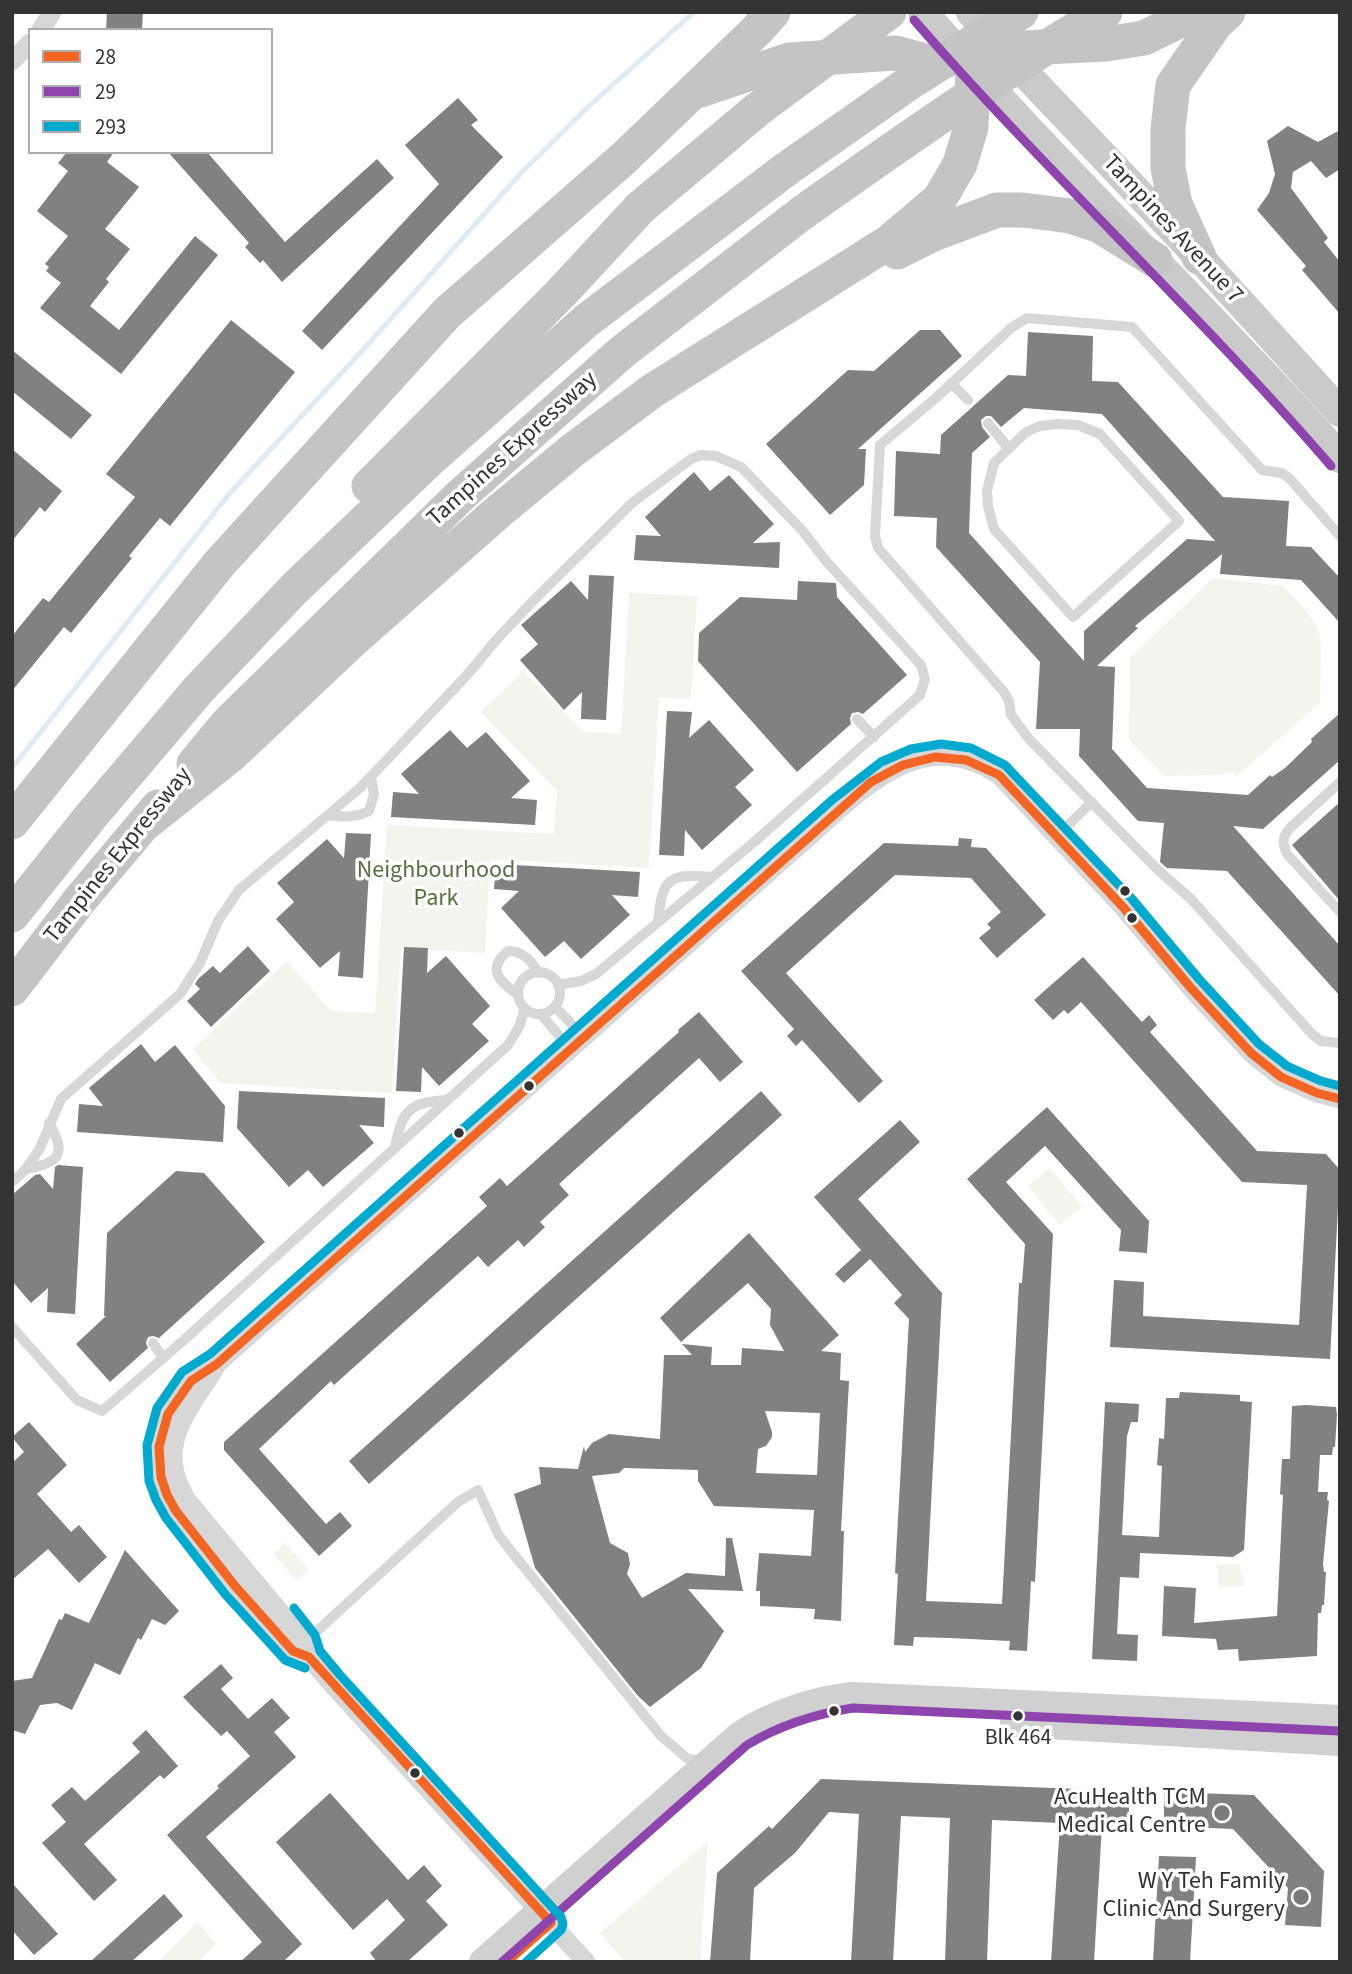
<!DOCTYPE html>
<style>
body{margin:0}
#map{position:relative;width:1352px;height:1974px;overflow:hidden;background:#fff;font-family:"Source Sans 3",sans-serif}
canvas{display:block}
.frame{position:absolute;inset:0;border:14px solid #333;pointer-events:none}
.legend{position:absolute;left:28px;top:28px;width:245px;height:126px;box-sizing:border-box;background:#fff;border:2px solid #adadad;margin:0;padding:9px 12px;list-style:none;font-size:21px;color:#333}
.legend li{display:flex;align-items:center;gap:14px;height:35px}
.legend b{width:35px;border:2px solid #adadad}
</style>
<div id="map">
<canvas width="1352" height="1974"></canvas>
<div class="frame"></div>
<ul class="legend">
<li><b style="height:9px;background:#f26522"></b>28</li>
<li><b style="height:9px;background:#8e44ad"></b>29</li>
<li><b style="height:9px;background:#00a9ce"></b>293</li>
</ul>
</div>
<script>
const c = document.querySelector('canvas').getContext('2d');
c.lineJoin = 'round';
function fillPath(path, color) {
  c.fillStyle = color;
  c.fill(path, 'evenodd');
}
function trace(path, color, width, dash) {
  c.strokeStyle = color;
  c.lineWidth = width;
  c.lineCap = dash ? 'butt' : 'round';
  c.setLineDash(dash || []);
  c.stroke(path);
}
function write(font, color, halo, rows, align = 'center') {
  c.font = font + ' "Source Sans 3",sans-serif';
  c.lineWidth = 7;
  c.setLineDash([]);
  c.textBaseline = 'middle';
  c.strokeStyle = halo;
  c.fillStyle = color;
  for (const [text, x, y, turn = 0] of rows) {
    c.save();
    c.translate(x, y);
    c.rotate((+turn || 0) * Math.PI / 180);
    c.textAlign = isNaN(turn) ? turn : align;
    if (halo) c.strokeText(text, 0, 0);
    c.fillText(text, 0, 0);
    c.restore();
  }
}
fillPath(new Path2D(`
 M1213,578L1283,586C1294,598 1308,611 1316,625C1325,639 1319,684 1320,703L1236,777L1234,771L1220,775L1165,776L1129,740L1130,658Z
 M629,593L697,596L691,699L659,698L649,868L490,859L485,953L401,948L392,1093L220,1083L193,1049L287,961L331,1011L375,1013L387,825L554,834L557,791L481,712L523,671L583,732L621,734Z
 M1050,1168L1082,1207L1059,1225L1028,1186Z
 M285,1543L309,1569L297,1581L273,1554Z
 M1239,1564L1245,1585L1219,1588L1217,1565Z
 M708,1841L700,1962H625L600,1933Z
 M198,1922L216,1944L198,1962H158Z`), '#f1f5ed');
trace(new Path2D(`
 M12,768L229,494L362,351L521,173L589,106L694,12`), '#ddebf3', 5);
fillPath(new Path2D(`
 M107,12H143L142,30H106Z
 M458,98L478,120L471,125L503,157L322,350L302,331L439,184L405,145Z
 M1288,126L1318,142L1340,130V169L1326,178L1311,161L1293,172L1291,188L1328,238L1324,242L1340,262V314L1302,270L1306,266L1257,210L1269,193L1275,174L1267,141Z
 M67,152H114L107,162L139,187L105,229L130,249L106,279L109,282L90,306L119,330L195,236L218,255L121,374L40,308L61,283L46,271L49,267L45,264L68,236L37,211L68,171L58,163Z
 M168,152H207L285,242L377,159L394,178L282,282L263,260L260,263L245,247L249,243Z
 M231,320L295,372L170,526L160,518L129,556L132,558L71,633L64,627L12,691V636L43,598L49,602L135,497L106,474Z
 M920,330H940L962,356L858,449H866L864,485L830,515L766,444L848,370L874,371Z
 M1028,332L1093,336L1092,381L1118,382L1223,497L1289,501L1286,546L1311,547L1340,578V623L1301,580L1220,574L1222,554L1135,626L1138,628L1097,666L1115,667L1112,749L1147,788L1248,795L1270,775L1272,777L1285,768L1312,742L1311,739L1340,713V760L1263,829L1233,826L1340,946V996L1227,871L1167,868L1160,862L1164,823L1138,821L1079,756L1080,729H1036L1040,662L936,547L937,518L894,516L896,451L940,454L941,435L1008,375L1026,376ZM1024,408L1102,414L1215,541L1187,539L1084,631V661L969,533L972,453L990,437L982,427L981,420L986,416H991L1001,427Z
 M12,350L92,415L71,439L12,391Z
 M12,449L62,491L45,512L40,507L12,541Z
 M694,472L710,491L729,475L774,524L753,543L780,542L779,568L634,560L636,535L661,536L645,517Z
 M589,575L614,576L606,720L581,719L582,692L564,710L520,660L538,644L521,625L571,581L588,600Z
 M798,581L836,583L837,597L907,675L863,714L858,712L852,713L850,718L851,724L797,772L698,661L699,633L740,597L797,600Z
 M667,711L692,712L689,738L709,720L754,770L735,787L752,805L702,850L685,830L684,856L659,855Z
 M450,730L467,748L486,732L530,781L511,798L537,800L535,825L391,817L393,792L419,794L401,774Z
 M1340,802V901L1292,845Z
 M346,833L371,834L363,978L338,976L340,951L320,968L276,919L294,902L277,883L327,839L344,858Z
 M959,838L972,839L971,847L986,848L1046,915L997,958L979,938L991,928L987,924L1001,912L971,878L895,875L786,973L883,1081L859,1103L802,1040L796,1046L787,1036L794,1029L741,971L884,843L958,846Z
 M496,864L640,872L638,897L612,895L630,915L581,959L564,941L545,957L501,908L519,891L494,889Z
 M248,946L270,971L211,1027L187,1001L200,989L195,984L198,979L213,966L220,973Z
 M404,947L428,948L427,973L446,956L490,1006L472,1024L489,1041L439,1086L422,1067L421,1092L396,1091Z
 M1083,957L1142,1022L1149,1015L1157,1025L1150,1032L1257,1151L1326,1154L1340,1170L1330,1359L1110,1347L1114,1280L1144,1282L1143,1316L1299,1325L1307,1185L1242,1182L1081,1002L1068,1014L1064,1010L1053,1020L1034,1000Z
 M699,1012L743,1062L720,1082L699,1058L559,1184L569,1195L540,1222L545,1227L524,1247L518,1240L488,1267L478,1256L334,1385L331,1381L259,1449L326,1524L340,1512L352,1526L319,1556L224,1450V1442L487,1206L479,1197L500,1178L507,1186L679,1032L678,1030Z
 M141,1044L155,1062L175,1045L225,1106L223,1142L77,1132L79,1104L103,1106L89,1088Z
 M239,1091L385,1098L384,1127L359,1125L374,1143L323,1187L308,1170L289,1187L237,1128Z
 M761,1091L782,1115L369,1484L349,1461Z
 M1047,1107L1149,1221L1147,1253L1119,1251L1121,1230L1045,1146L1006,1182L1053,1234L1035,1582L1031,1581L1027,1651L1009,1650L1010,1641L950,1638L914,1637L913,1646L894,1645L898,1574L895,1573L909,1319L894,1303L902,1295L870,1259L844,1283L835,1274L861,1250L814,1197L900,1120L920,1142L858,1199L942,1293L926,1601L1002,1604L1019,1283H1022L1025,1244L967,1179Z
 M58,1165L83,1167L75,1314L47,1312L48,1288L31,1303L12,1281V1195L35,1175L40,1174L53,1189L55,1167Z
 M176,1171L204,1173L265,1242L159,1338L153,1336L148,1337L146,1343L148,1348L110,1382L76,1344L106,1316H104L107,1233Z
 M749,1233L839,1335L821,1351L841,1353L840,1380L849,1381L841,1531H844L841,1621L814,1619L815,1609L760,1606V1591H756L759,1553L811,1556L814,1510L714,1506L698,1481V1470L624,1468L619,1473L592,1476L610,1543L628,1553L630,1564L627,1574L642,1598L686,1573L725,1576L726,1538H732L743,1591L688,1589L724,1631L701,1668L650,1707L638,1696L535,1568L514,1494L541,1484L539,1467L578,1469L584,1446L585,1452L592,1443L609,1434L660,1439L664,1355H692L682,1344L712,1347L711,1365H741L742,1348L784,1351L770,1325L771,1309L748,1283L681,1342L660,1318ZM765,1411L820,1413L817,1475L756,1473L758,1449L766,1446L772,1437V1432Z
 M1180,1392L1240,1395V1401L1252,1402L1244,1550L1233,1557L1140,1553L1139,1578L1120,1577L1117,1634L1138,1635L1137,1661L1092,1659L1105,1402L1139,1404L1138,1422H1131L1127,1436L1122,1535L1159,1537L1162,1466L1157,1465L1159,1438L1164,1439L1166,1398H1179Z
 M1306,1405L1336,1407L1337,1415L1335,1447H1333L1332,1455H1320L1318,1492H1328L1327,1500L1329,1501L1323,1564L1324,1572H1326L1324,1605H1322L1321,1613H1318L1317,1656L1239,1661L1238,1649L1218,1650L1216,1639L1162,1636L1164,1586L1196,1588L1194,1623L1277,1616L1283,1495L1280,1494L1282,1459H1290L1292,1406Z
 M29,1422L67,1465L37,1494L71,1532L79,1525L107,1557L79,1583L48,1549L12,1580V1463L24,1452L12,1437Z
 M125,1550L179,1611L165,1625L152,1619L141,1640L138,1638L120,1675L95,1663L72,1710L57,1703L40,1705L25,1734L12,1730V1681L32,1678L59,1619L62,1620L65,1613L89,1623Z
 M221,1664L233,1678L221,1689L248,1719L272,1698L290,1718L274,1732L296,1757L206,1837L302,1944L283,1962H240L262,1942L167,1835L219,1788L217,1786L250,1756L227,1731L221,1736L183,1697Z
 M146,1730L178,1766L164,1779L160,1775L84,1844L117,1880L94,1901L42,1843L66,1822L51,1805L72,1787L85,1801L140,1752L132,1743Z
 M821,1779L1130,1791L1128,1827L1102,1825L1094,1962H1051L1060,1823L992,1820L987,1962H945L950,1818L901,1816L893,1962H851L859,1814L829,1812L795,1853L754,1888L750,1962H710L717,1873L769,1826L772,1829Z
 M1164,1792L1254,1795L1324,1871L1321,1927L1285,1925L1288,1888L1233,1829L1164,1826Z
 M330,1793L408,1880L424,1865L442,1886L426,1901L448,1925L407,1962H377L370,1953L405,1920L387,1899L353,1930L276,1842Z
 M1159,1856L1196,1857L1190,1962H1153Z
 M12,1883L58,1934L34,1955L12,1930Z
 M164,1894L183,1916L131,1962H90Z`), '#818181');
trace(new Path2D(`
 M951,383L968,400
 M988,423L1009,449
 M1057,424L1078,425L1100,434L1179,521L1073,617L994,529L988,506L987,491L994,463L1026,432L1040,426Z
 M1340,536L1290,479L1282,473L1262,470L1132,327L1027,318L1011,328L937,397L880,445L875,536L878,548L1004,692L1009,701L1011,715L1029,739L1158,870L1191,899L1312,1034L1321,1041L1340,1043
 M857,719L874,737
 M1340,782L1290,828C1282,838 1282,842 1287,854L1340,912
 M328,815C344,817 355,818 369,811L374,794L371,777
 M1058,835L1092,802
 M658,922C662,879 668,873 711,877
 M518 993a21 21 0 1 1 42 0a21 21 0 1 1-42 0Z
 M518,995C501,982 485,970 508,951C524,951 531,961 539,973
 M555,1007L570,1022L583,1039
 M541,1014L570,1049
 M395,1147C402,1111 409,1102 447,1100
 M26,1169C60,1163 67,1154 49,1123
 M12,1182L25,1170L39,1150L61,1099L180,994L200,963L218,921L239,890L361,787L468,674L497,639L535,599L632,503L691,459L701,455L716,456L741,467L801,529L826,561L921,665L925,679L920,695L753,843L596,974L581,981L558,985
 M12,1327L77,1400L102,1411L184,1340L508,1045L519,1027L525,1008
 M153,1343L163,1358
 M304,1643L458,1502L478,1490L498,1534L511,1551L661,1736L688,1759L703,1761`), '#d7d7d7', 10);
trace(new Path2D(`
 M41,30L52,12
 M12,61L30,43
 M215,1368C195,1401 165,1432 175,1473C177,1482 182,1491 186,1499L305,1642L309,1657L331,1683L586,1962
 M309,1657L293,1651L235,1586L176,1511L167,1495L161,1477L159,1447L168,1414L191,1381L217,1364L795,849C854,799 916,720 999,775L1123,907L1190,987L1251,1053L1281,1077L1317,1093L1340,1099`), '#d7d7d7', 19);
trace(new Path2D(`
 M1014,1723L1340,1742
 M483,1962L740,1735C775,1713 811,1701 852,1696L1340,1719`), '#d0d0d0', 28);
trace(new Path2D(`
 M923,12C1021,127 1129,232 1232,341C1269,380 1306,418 1340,458
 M971,12L1002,49L1199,257L1340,412`), '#cacaca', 30);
trace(new Path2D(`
 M701,90L789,60L895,53L933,63L963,56
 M897,252L933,234L997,210H1023L1070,216L1100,226L1155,260
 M1199,257L1175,204L1168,168V129L1173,85L1216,23L1228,12
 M369,486L561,293L640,208
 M194,764L228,723L461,495L622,352L802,213
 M12,822L219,564L447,313L624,158L757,30L773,12
 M143,825L232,754L355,638L498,512L573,450L652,391L889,242L939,200L960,164L971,127L973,69L1002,49L1106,44L1144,38L1197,12
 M12,915L91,816L199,689L294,589L428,461L586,321L785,170
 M12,989L79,901L158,807`), '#c4c4c4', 35);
trace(new Path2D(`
 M785,170L909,83L1021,12
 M640,208L758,109L889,12
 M802,213C901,143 1000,73 1105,12`), '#c4c4c4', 35);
trace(new Path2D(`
 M507,1962L551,1923L309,1657L293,1651L235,1586L176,1511L167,1495L161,1477L159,1447L168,1414L191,1381L217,1364L871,782L903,765L935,757L966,760L999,775L1123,907L1190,987L1251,1053L1281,1077L1317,1093L1340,1099`), '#f26522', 9);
trace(new Path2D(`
 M914,20C1048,174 1198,312 1331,466
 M502,1962L747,1745C780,1725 815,1714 853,1708L1339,1731`), '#8e44ad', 9);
trace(new Path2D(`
 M294,1608L315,1635L320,1651L340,1675L561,1917L563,1924L561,1930L526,1962
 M305,1668L285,1660L225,1594L166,1518L156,1500L149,1481L147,1445L157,1408L182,1372L210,1354L832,800L881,762L911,749L941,744L971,748L1005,765L1132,899L1199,979L1259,1044L1287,1066L1321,1081L1340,1086`), '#00a9ce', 9);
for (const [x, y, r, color] of [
 [1125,891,6,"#333"],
 [1132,918,6,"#333"],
 [529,1086,6,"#333"],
 [459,1133,6,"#333"],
 [834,1711,6,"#333"],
 [1018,1716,6,"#333"],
 [415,1773,6,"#333"],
 [1222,1813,9,"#7a7a7a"],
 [1301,1897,9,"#7a7a7a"]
]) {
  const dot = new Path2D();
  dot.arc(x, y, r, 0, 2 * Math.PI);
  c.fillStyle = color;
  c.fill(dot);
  trace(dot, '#fff', 2.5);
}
write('22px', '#333', '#fff', [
 ["Blk 464",1018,1739]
]);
write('24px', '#333', '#fff', [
 ["Tampines Avenue 7",1172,230,47],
 ["Tampines Expressway",513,450,-42],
 ["Tampines Expressway",119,856,-51]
]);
write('24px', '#56703f', '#fff', [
 ["Neighbourhood",436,872],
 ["Park",436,900]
]);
write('24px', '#333', '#fff', [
 ["AcuHealth TCM",1206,1799],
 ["Medical Centre",1206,1827],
 ["W Y Teh Family",1285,1883],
 ["Clinic And Surgery",1285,1911]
], 'right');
</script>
